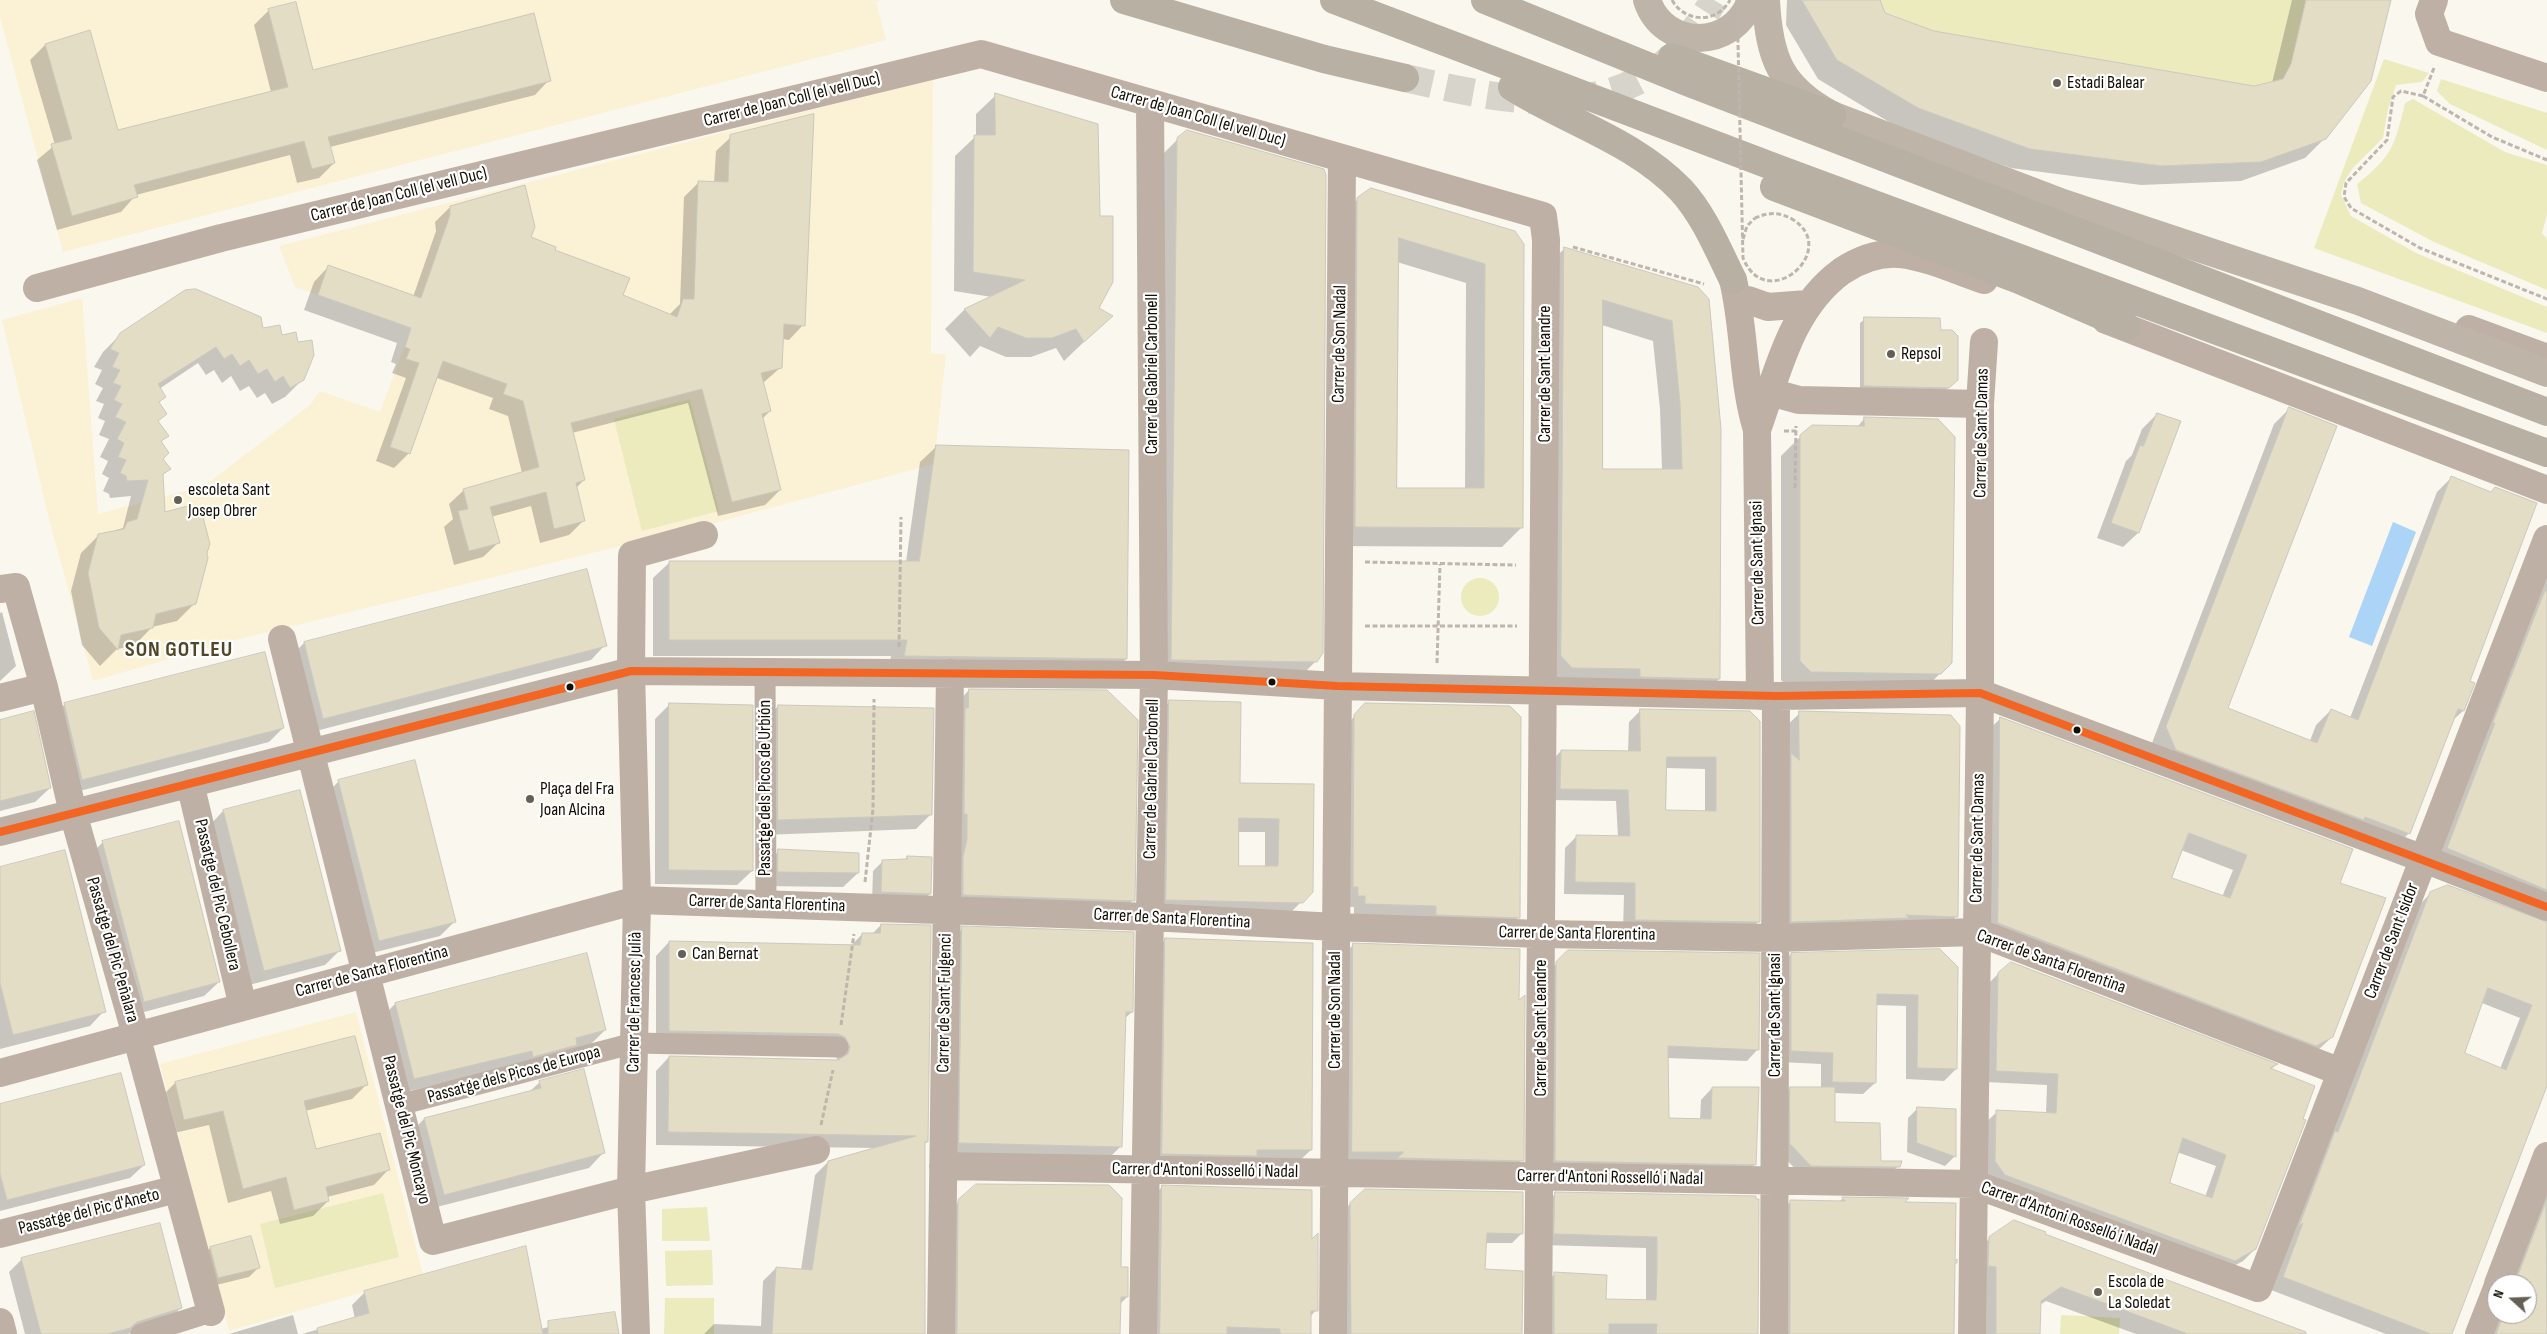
<!DOCTYPE html>
<meta charset="utf-8">
<style>
body{margin:0}
#map{position:relative;width:2547px;height:1334px;overflow:hidden;background:#faf7ee;font-family:"Sofia Sans Condensed",sans-serif}
canvas{display:block}
.north{position:absolute;left:2487px;top:1274px;width:50px;height:50px;box-sizing:border-box;background:#fff;border:1px solid #a19f9b;border-radius:50%;rotate:290deg;font-size:14px;font-weight:700;line-height:20px;text-align:center;color:#130f04}
.north::after{content:'';display:block;margin:auto;width:18px;height:22px;background:#646056;clip-path:polygon(50% 0,100% 100%,50% 72%,0 100%)}
</style>
<div id="map">
<canvas width="2547" height="1334"></canvas>
<div class="north">N</div>
</div>
<script>
const c = document.querySelector('canvas').getContext('2d');
c.lineJoin = 'round';
function fillPath(path, color) {
  c.fillStyle = color;
  c.fill(path, 'evenodd');
}
function trace(path, color, width, dash) {
  c.strokeStyle = color;
  c.lineWidth = width;
  c.lineCap = dash ? 'butt' : 'round';
  c.setLineDash(dash || []);
  c.stroke(path);
}
function write(font, color, halo, rows, align = 'center') {
  c.font = font + ' "Sofia Sans Condensed",sans-serif';
  c.lineWidth = 4.5;
  c.setLineDash([]);
  c.textBaseline = 'middle';
  c.strokeStyle = halo;
  c.fillStyle = color;
  for (const [text, x, y, turn = 0] of rows) {
    c.save();
    c.translate(x, y);
    c.rotate((+turn || 0) * Math.PI / 180);
    c.textAlign = isNaN(turn) ? turn : align;
    if (halo) c.strokeText(text, 0, 0);
    c.fillText(text, 0, 0);
    c.restore();
  }
}
fillPath(new Path2D(`
 M0,0H881L876,2L886,40L63,252L0,17Z
 M933,79L931,353L946,355L934,464L703,526L235,640L93,681L49,519L2,320L82,298L98,514L204,486L310,405L320,391L380,412L411,328L295,287L279,246Z
 M356,1012L423,1275L229,1331L160,1064Z`), '#fbf1d5');
fillPath(new Path2D(`
 M1880,0H2306L2291,64L2283,79L2254,86L1934,31L1885,13Z
 M2384,59L2429,73L2422,82L2396,85L2388,109L2383,138L2353,168L2344,182L2341,195L2351,216L2416,253L2547,307V333L2314,248Z
 M2441,79L2547,113V150L2450,104L2437,91Z
 M2413,99L2505,152L2547,165V215L2542,233L2547,239V290L2434,242L2361,203L2357,184C2392,157 2395,145 2405,103Z
 M690,399L719,511L642,531L614,419Z
 M1461 597a19 19 0 1 1 38 0a19 19 0 1 1-38 0Z
 M383,1193L399,1257L275,1288L260,1224Z
 M707,1207L710,1241H662V1209Z
 M712,1250L713,1285L666,1286L665,1251Z
 M665,1298H714V1334H664Z
 M2061,1315L2120,1318L2119,1334H2060Z`), '#ebebbe');
fillPath(new Path2D(`
 M2393,522L2416,532L2372,646L2349,637Z`), '#acd4f6');
fillPath(new Path2D(`
 M1787,0H1879L1884,14L1934,33L2254,87L2272,83L2292,0H2391L2370,80L2325,138L2305,158L2241,181L2141,185L2011,168L1899,128L1818,79L1786,25Z
 M269,10L312,71L549,80L535,95L330,147L334,163L319,178L297,183L290,155L136,195L121,212L57,230L37,160L55,145L30,60L45,45L89,32L118,131L271,92L254,25Z
 M996,95L1097,308L1111,316L1064,361L1056,348L1031,357H1006L980,346L970,357L945,329L964,310L992,297L954,291L955,156L976,136V114Z
 M731,137L803,325L789,340L782,339L780,368L763,383L770,411L762,419L780,490L765,505L718,516L688,403L572,433L584,480L576,488L584,520L569,535L540,543L531,506L491,517L498,543L483,557L454,565L444,527L453,519L449,504L464,490L522,473L508,416L489,409L493,398L437,378L409,453L394,468L376,461L406,378L392,373L396,364L391,362L397,343L304,310L314,282L328,267L413,297L436,231L435,222L450,207L530,238L622,296L669,315L680,304L684,197L699,182L714,183L716,151Z
 M1178,139L1316,661L1296,681L1152,679L1158,159Z
 M1358,199L1514,232L1521,528L1502,547L1336,546L1338,219ZM1397,262L1466,283L1465,489H1396Z
 M1565,248L1697,288L1719,679L1700,698L1552,687L1546,267ZM1602,325L1653,341L1660,409L1662,470H1602Z
 M1865,319L1939,331L1952,385L1943,392L1860,390V323Z
 M262,329L281,336L303,379L285,397L272,404L265,393L257,398L249,386L240,391L231,376L222,383L214,370L206,375L198,363L159,389L157,422L167,436L161,442L162,459L169,469L162,476L163,513L195,603L177,621L152,627L134,646L117,649L100,666L82,645L71,591L81,553L99,535L123,528L131,496L110,498L109,494L103,491L109,478L102,474L108,461L100,457L109,439L99,435L105,421L98,418L104,404L96,401L103,388L95,384L102,370L94,367L103,352L121,334Z
 M2289,409L2227,709L2310,741L2316,725L2331,710L2350,718L2437,492L2452,477L2468,682L2473,683L2463,711L2452,721L2409,833L2394,848L2152,743L2274,424Z
 M2157,414L2179,422L2138,533L2123,547L2097,538L2126,461L2132,455L2142,429Z
 M1865,418L1951,663L1920,693L1792,691L1781,680V456L1801,436L1857,427Z
 M937,446L1126,659L1110,675L888,672L891,656H653V578L670,562H906L920,462Z
 M2547,568V911L2435,861Z
 M586,571L605,645L591,660L308,733L289,658L304,643Z
 M2,612L16,666L0,681V613Z
 M969,690L1133,900L1121,913L951,907L957,703Z
 M1170,701L1238,784L1313,785L1312,891L1287,916L1152,914L1156,716ZM1238,832H1265V867H1238Z
 M670,704L752,871L737,885L655,884V719Z
 M64,705L283,728L269,742L68,794L50,719Z
 M1366,705L1519,917L1507,929L1354,915V907H1347L1343,728Z
 M778,706L931,814L916,829L764,835L763,721Z
 M1641,710L1759,722L1758,922L1746,934L1623,931L1624,895L1564,894L1565,848L1577,836L1618,837L1616,801L1548,800L1549,763L1561,751L1628,752L1629,722ZM1665,768L1705,769V812H1664Z
 M1800,713L1957,916L1942,931L1777,936L1785,727Z
 M2000,719L2338,884L2332,1037L2316,1052L1984,937L1985,733ZM2181,850L2233,870L2222,897L2170,879Z
 M0,721L50,788L35,802L0,811Z
 M339,781L455,921L440,936L364,955L324,796Z
 M223,811L340,950L325,965L249,985L209,826Z
 M103,842L219,982L204,996L129,1016L88,857Z
 M779,851L858,873L843,887L764,886V865Z
 M907,857L930,894L920,903L872,902L873,871L883,861L904,860Z
 M0,868L104,1011L90,1026L0,1049Z
 M2431,893L2547,923V1082L2451,1334H2386L2271,1290L2418,906ZM2482,1003L2520,1018L2500,1069L2463,1054Z
 M881,925L927,1142L924,1144V1334H704L714,1324L761,1326L763,1281L776,1268L801,1270L815,1175L828,1162L875,1148L656,1145V1071L669,1057L838,1061L832,1049L656,1044V956L669,942L851,946L862,934H872Z
 M963,928L1132,1012L1124,1019L1121,1146L1107,1160L946,1157L949,942Z
 M1166,939L1311,1150L1299,1161L1151,1165L1154,951Z
 M1353,945L1518,1003L1522,1160L1513,1169L1343,1161L1344,954Z
 M1939,950L1956,1069L1944,1081L1906,1079V1006L1876,1005L1875,1083L1863,1094L1834,1093V1123L1880,1162L1898,1166L1889,1176L1801,1175L1781,1154V1098L1791,1088H1821V1064L1779,1062L1780,966L1791,954Z
 M1569,951L1758,1049L1747,1061L1667,1058L1668,1119L1700,1120L1701,1100L1712,1088L1755,1164L1744,1176L1544,1172L1545,975Z
 M586,955L605,1030L591,1044L518,1065L401,1093L381,1018L395,1004Z
 M1998,974L2276,1065L2270,1070L2255,1249L2243,1261L2223,1272L1984,1173L1985,1123L1997,1112L2046,1113L2047,1085L1985,1082L1986,986ZM2177,1152L2216,1166L2205,1197L2168,1184Z
 M354,1037L367,1084L352,1099L305,1111L315,1151L388,1170L374,1185L327,1197L328,1201L313,1216L280,1224L271,1191L228,1203L209,1125L170,1134L160,1098L175,1083Z
 M540,1082L603,1153L589,1168L429,1209L410,1133L424,1119L529,1092Z
 M0,1105L144,1165L130,1178L0,1211Z
 M1917,1109L1955,1156L1945,1166L1907,1152L1908,1118Z
 M2547,1180V1334H2488L2497,1314H2527V1284H2507Z
 M976,1185L1120,1268L1127,1297L1120,1304L1119,1334H953L947,1213Z
 M1162,1187L1310,1242L1316,1310L1310,1317V1334H1150L1152,1197Z
 M1555,1194L1755,1197L1754,1334H1543V1285L1555,1274L1605,1301H1646V1248L1543,1245L1544,1205Z
 M1842,1199L1906,1200L1902,1203L1954,1263L1956,1262L1954,1265L1953,1334H1779V1212L1791,1201L1839,1202Z
 M1350,1204L1522,1233L1512,1243H1485L1484,1270L1521,1334H1341L1340,1214Z
 M2043,1235L2273,1334H2136L2046,1301L2040,1305L2039,1334H1981L1975,1253L1990,1238Z
 M251,1238L259,1267L249,1277L208,1287L201,1258L210,1248Z
 M525,1248L541,1329L587,1317L618,1334H302L355,1319L352,1305L364,1293Z
 M22,1259L181,1308L167,1321L128,1334H25L9,1272Z
 M293,1315L298,1334H229Z`), '#0003');
const building = new Path2D(`
 M1802,0H1880L1885,13L1934,31L2254,86L2283,79L2291,64L2306,0H2391L2371,81L2326,139L2261,162L2161,166L2030,149L1918,108L1837,60Z
 M296,2L313,70L534,13L551,81L328,137L335,163L312,169L304,141L134,185L138,197L72,216L51,144L72,139L45,44L90,30L118,130L288,87L268,9Z
 M995,93L1098,124L1100,216H1113V282L1099,308L1113,316L1084,342L1076,329L1052,338H1026L998,327L990,338L964,309L1025,280L973,272L974,135H995Z
 M814,114L805,326L784,324L782,368L761,373L771,411L762,414L781,490L732,502L702,389L571,423L585,480L576,483L585,521L554,529L546,492L490,507L500,543L469,551L458,511L468,509L463,489L539,467L523,401L503,394L507,384L443,361L410,454L390,447L419,363L406,359L410,349L405,347L411,328L318,295L328,265L421,298L450,215V206L525,185L535,227L531,237L556,247L555,250L630,278L623,295L677,317L683,299H694L698,181L728,182L730,135Z
 M1187,130L1324,169L1326,175L1323,653L1317,662L1171,660L1177,138Z
 M1371,188L1515,231L1524,244L1523,528L1355,527L1357,198ZM1399,238L1485,264L1484,488H1397Z
 M1564,247L1698,287L1709,299L1721,429L1720,679L1640,677V669L1572,668L1561,656ZM1603,300L1672,321L1680,403L1682,469H1603Z
 M196,289L261,317L263,328L280,325L282,335L296,332L298,342L312,340L314,355L304,380L290,388L283,376L275,382L267,369L258,374L249,360L240,366L232,354L224,359L216,347L158,384L166,397L159,402L167,414L158,421L169,436L161,441L169,453L163,459L171,469L163,474L165,512L192,505L203,517L210,544L207,553L208,558L196,604L156,614L153,628L121,635L118,650L99,628L88,573L98,534L124,529L127,522L137,519L148,480L127,481L126,476L120,473L126,460L118,457L124,443L117,439L126,422L115,417L122,404L114,400L121,386L113,383L120,370L112,367L119,353L110,349L120,333L185,290Z
 M1864,317L1940,318L1941,330H1952L1958,336V380L1949,388L1864,386Z
 M2289,407L2337,426L2228,708L2317,743L2331,709L2358,720L2451,476L2491,492L2495,487L2537,503L2470,681L2475,683L2464,711L2458,709L2410,834L2365,817L2364,820L2176,750L2166,727Z
 M2157,413L2181,421L2139,533L2111,523L2140,445L2143,446Z
 M1864,417L1938,419L1955,437L1952,663L1941,674L1811,672L1800,661V435L1812,425L1864,426Z
 M936,445L1129,450L1127,659L904,656L907,640H669V561H919Z
 M587,569L607,646L323,719L304,642Z
 M2545,591H2547V890L2447,848L2495,723H2493Z
 M265,652L284,728L82,780L64,703Z
 M969,689L1107,690L1138,720L1135,901L963,895V857L967,839V814H964L965,708H968Z
 M1169,700L1241,702L1240,783L1314,784L1313,892L1303,903L1166,900ZM1239,818L1279,819L1278,866H1239Z
 M669,703L753,705V871L669,870Z
 M1365,703L1510,706L1521,717L1520,918L1436,915V906L1365,904V896H1358V887H1353L1354,715Z
 M778,705L934,708L932,815L778,820Z
 M1640,709L1750,711L1760,721V922L1635,920V883L1575,882L1576,835L1630,836L1628,790L1560,789L1561,750L1640,751ZM1667,757H1716V811L1666,810Z
 M34,711L51,788L0,801V720Z
 M1799,711L1951,715L1960,726L1958,917L1906,915L1909,918L1791,922V753L1799,760Z
 M2000,717L2353,849L2340,883L2386,898L2333,1037L2316,1046L1998,923ZM2189,833L2247,855L2230,898L2172,878Z
 M415,760L456,922L379,941L338,780Z
 M300,790L341,951L264,971L223,810Z
 M179,821L220,982L144,1002L102,841Z
 M778,849L859,853V873L778,872Z
 M65,850L106,1012L13,1035L0,983V867Z
 M907,856L932,857L931,894L881,892L882,860L907,859Z
 M2448,885L2547,922V1086L2452,1334H2431L2283,1277L2303,1223L2299,1226L2335,1131L2338,1132L2351,1099L2430,892ZM2488,988L2532,1005L2506,1070L2465,1053Z
 M881,924L931,925L928,1142H925V1334H772L776,1267L812,1270L828,1161L916,1136L668,1132L669,1056L838,1060L848,1054L850,1047L845,1037L838,1034L669,1031V941L860,945L862,933H880Z
 M962,926L1134,932L1133,1012H1126L1122,1147L959,1143Z
 M1165,938L1313,943L1312,1150H1257V1156L1162,1154Z
 M1353,943L1520,949L1519,1000L1525,995L1524,1161L1397,1158L1404,1152H1352Z
 M1940,949L1958,967L1957,1069L1917,1068L1918,995L1877,994L1876,1083L1832,1082L1833,1053L1791,1051V953Z
 M1568,950L1760,953L1759,1050L1668,1046L1669,1118L1711,1119L1712,1087H1759L1756,1165L1555,1161L1556,962Z
 M587,953L606,1030L576,1038L577,1045L533,1057L532,1051L414,1079L395,1003Z
 M2011,962L2278,1064L2270,1068L2315,1086L2303,1119L2306,1120L2256,1249L2235,1261L2005,1175L1995,1161L1996,1110L2056,1113L2058,1074L1996,1071L1998,973ZM2183,1138L2226,1155L2212,1198L2170,1183Z
 M355,1036L368,1085L304,1101L316,1149L380,1133L390,1170L326,1187L329,1201L294,1210L286,1177L243,1189L223,1111L184,1120L175,1082Z
 M584,1069L605,1153L444,1195L424,1118L541,1088L539,1081Z
 M121,1073L145,1165L7,1200L0,1174V1104Z
 M1790,1087H1835V1122L1880,1123L1881,1161H1902L1900,1167L1811,1166L1790,1144Z
 M1917,1107L1956,1109V1157L1917,1143Z
 M976,1184L1109,1185L1122,1198L1121,1267H1128V1297H1121L1120,1334H957L958,1200Z
 M1162,1185L1312,1190V1239L1318,1233V1311H1311V1334H1280V1329L1227,1327V1334H1160Z
 M1365,1189L1523,1192V1234L1487,1233L1485,1269L1523,1271L1522,1334H1351L1350,1203Z
 M1555,1192L1756,1196V1199H1759L1758,1334H1656L1657,1324H1609V1334H1554V1272L1607,1275L1606,1299L1656,1300L1657,1269V1237L1554,1234Z
 M1842,1197L1909,1198L1905,1202L1956,1203L1955,1261L1957,1259V1263H1955L1954,1334H1790V1200L1845,1201Z
 M2546,1202L2547,1334H2496L2504,1314H2527V1284H2515Z
 M2014,1220L2046,1232L2045,1234L2306,1332V1334H2188L2061,1287L2041,1301L2040,1334H1996V1267L1988,1266L1989,1237Z
 M160,1223L182,1308L137,1322L130,1328L108,1334H41L21,1258Z
 M251,1236L260,1268L218,1278L210,1247Z
 M526,1246L543,1334H318L317,1328L369,1313L364,1291Z
 M615,1312L619,1334H548V1321Z`);
fillPath(building, '#e3ddc6');
trace(building, '#cbc8bd', 1);
trace(new Path2D(`
 M1405,78C1489,97 1592,123 1665,63C1685,45 1700,23 1714,0`), '#d7d4cb', 28, [28, 14]);
trace(new Path2D(`
 M2434,68L2423,96L2401,91L2393,97L2387,140L2346,183L2344,197L2351,208L2420,248L2547,299
 M2423,96L2492,137L2547,160
 M1743,239L1747,226L1755,218
 M1573,247L1704,284
 M1784,431H1796
 M1795,488L1796,426
 M1365,562L1516,565
 M1365,626H1517
 M899,647L901,517
 M1437,663L1440,564
 M865,882L873,809L874,699
 M841,1025L854,934
 M821,1125L833,1070`), '#beb6ad', 3, [5, 2.5]);
trace(new Path2D(`
 M765,671L766,904
 M399,1105L634,1043L838,1047
 M141,1334L211,1312`), '#beb0a5', 21);
trace(new Path2D(`
 M2434,0L2429,14L2439,42L2547,78
 M1733,280C1745,329 1742,381 1757,430L1760,696
 M37,288L221,238L981,54L1543,216L1546,240L1538,1334
 M1748,300L1768,307L1807,304
 M2106,320L2547,490
 M2469,329L2547,358
 M1770,392L1799,400L1980,404
 M1757,430C1778,372 1790,309 1842,271C1860,259 1878,252 1900,254C1928,257 1957,271 1984,280
 M0,589L16,587L44,687L73,813L136,1035L211,1312
 M282,639L433,1241L631,1190L816,1150
 M0,698L44,687
 M190,783L243,1007
 M0,832L631,671L1154,675L1337,686L1776,696L1980,693L2424,859L2547,907
 M0,1073L637,900L1150,917L1336,927L1542,934L1775,938L1977,932L2341,1072
 M943,1166L1974,1184L2258,1288L2547,539
 M0,1234L177,1189
 M2498,1284L2547,1156
 M0,1322L3,1334
 M636,1334L631,1190L637,900L631,671L632,555L704,535
 M941,1334L950,673
 M1143,1334L1154,675L1150,103
 M1333,1334L1342,158
 M1774,1334L1776,696
 M1972,1334L1980,693V404L1984,342
 M2479,1334L2497,1288`), '#beb0a5', 28);
trace(new Path2D(`
 M1647,0C1663,50 1733,51 1751,0
 M1766,0C1769,58 1780,87 1832,115L2063,203L2358,301L2547,373`), '#beb4a8', 28);
trace(new Path2D(`
 M1124,0L1324,59L1405,78
 M1334,0L1782,170L2547,453
 M1485,0L1687,82L2547,412
 M1672,57L1832,115
 M1512,87C1567,122 1634,141 1681,190C1704,215 1718,250 1733,280
 M1774,187L2019,280L2127,327`), '#b9b0a4', 28);
trace(new Path2D(`
 M1672,0C1685,23 1717,24 1730,0
 M1737,0L1743,258C1767,316 1842,249 1792,219C1779,212 1769,212 1755,218`), '#beb6ad', 3, [5, 2.5]);
trace(new Path2D(`
 M0,832L631,671L1154,675L1337,686L1776,696L1980,693L2547,907`), '#f26522', 8);
for (const [x, y, r, color] of [
 [2057,83,5,"#646056"],
 [1891,354,5,"#646056"],
 [178,500,5,"#646056"],
 [1272,682,4.5,"#130f04"],
 [570,687,4.5,"#130f04"],
 [2077,730,4.5,"#130f04"],
 [530,799,5,"#646056"],
 [682,954,5,"#646056"],
 [2098,1292,5,"#646056"]
]) {
  const dot = new Path2D();
  dot.arc(x, y, r, 0, 2 * Math.PI);
  c.fillStyle = color;
  c.fill(dot);
  trace(dot, '#fff', 2);
}
write('18px', '#130f04', '#fff', [
 ["Estadi Balear",2067,83],
 ["Repsol",1901,354],
 ["escoleta Sant",188,490],
 ["Josep Obrer",188,511],
 ["Plaça del Fra",540,789],
 ["Joan Alcina",540,810],
 ["Can Bernat",692,954],
 ["Escola de",2108,1282],
 ["La Soledat",2108,1303]
], 'left');
write('18px', '#130f04', '#fff', [
 ["Carrer de Joan Coll (el vell Duc)",792,100,-14],
 ["Carrer de Joan Coll (el vell Duc)",1198,117,16],
 ["Carrer de Joan Coll (el vell Duc)",399,195,-14],
 ["Carrer de Son Nadal",1340,344,-89],
 ["Carrer de Gabriel Carbonell",1152,374,-90],
 ["Carrer de Sant Leandre",1545,374,-90],
 ["Carrer de Sant Damas",1982,433,-89],
 ["Carrer de Sant Ignasi",1758,563,-91],
 ["Carrer de Gabriel Carbonell",1152,779,-89],
 ["Passatge dels Picos de Urbión",765,788,-90],
 ["Carrer de Sant Damas",1978,838,-89],
 ["Passatge del Pic Cebollera",217,895,77],
 ["Carrer de Santa Florentina",767,904,2],
 ["Carrer de Santa Florentina",1172,919,3],
 ["Carrer de Santa Florentina",1577,934,1],
 ["Carrer de Sant Isidor",2392,941,-69],
 ["Passatge del Pic Peñalara",112,950,74],
 ["Carrer de Santa Florentina",2051,962,20],
 ["Carrer de Santa Florentina",372,972,-15],
 ["Carrer de Francesc Julià",635,1002,-89],
 ["Carrer de Sant Fulgenci",945,1003,-89],
 ["Carrer de Son Nadal",1335,1010,-90],
 ["Carrer de Sant Ignasi",1775,1015,-90],
 ["Carrer de Sant Leandre",1541,1028,-90],
 ["Passatge dels Picos de Europa",514,1075,-15],
 ["Passatge del Pic Moncayo",406,1130,76],
 ["Carrer d'Antoni Rosselló i Nadal",1205,1171,1],
 ["Carrer d'Antoni Rosselló i Nadal",1610,1178,1],
 ["Passatge del Pic d'Aneto",89,1212,-14],
 ["Carrer d'Antoni Rosselló i Nadal",2069,1219,20]
]);
c.letterSpacing = '1px';
write('bold 22px', '#514728', '#fff', [
 ["SON GOTLEU",179,650]
]);
c.letterSpacing = '0px';
</script>
